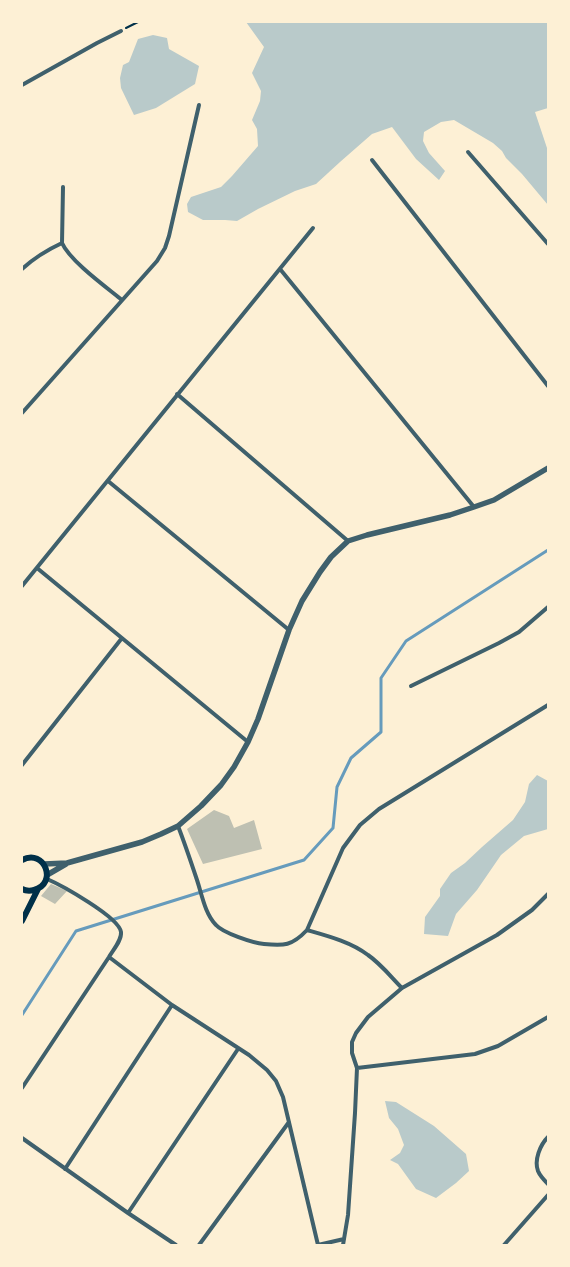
<!DOCTYPE html>
<style>
body{margin:0}
#map{position:relative;width:570px;height:1267px;overflow:hidden;background:#fdf0d5;font-family:Quicksand,sans-serif}
canvas{display:block}
.frame{position:absolute;inset:0;border:23px solid #fdf0d5;pointer-events:none}
</style>
<div id="map">
<canvas width="570" height="1267"></canvas>
<div class="frame"></div>
</div>
<script>
const c = document.querySelector('canvas').getContext('2d');
c.lineJoin = 'round';
function fillPath(path, color) {
  c.fillStyle = color;
  c.fill(path, 'evenodd');
}
function trace(path, color, width, dash) {
  c.strokeStyle = color;
  c.lineWidth = width;
  c.lineCap = dash ? 'butt' : 'round';
  c.setLineDash(dash || []);
  c.stroke(path);
}
fillPath(new Path2D(`
 M246,22H548V108L535,112L548,151V205L522,174L506,158L502,151L493,143L454,120L441,122L424,132L423,141L429,153L445,171L439,180L416,159L392,127L372,134L340,162L316,184L295,191L258,209L237,221L225,220H203L188,212L187,204L191,197L221,187L232,176L258,146L257,129L252,120L260,101L261,91L252,73L264,47Z
 M153,35L167,38L169,49L199,66L195,84L156,108L134,115L121,88L120,78L123,65L129,62L138,39Z
 M537,775L548,781V829L524,836L501,855L477,890L456,914L448,936L424,934L425,917L440,896V889L451,873L465,863L482,847L513,820L525,802L529,784Z
 M385,1101L396,1102L434,1126L466,1154L469,1171L456,1183L436,1198L416,1189L398,1164L390,1160L400,1153L404,1145L398,1129L389,1118Z`), '#b9caca');
trace(new Path2D(`
 M22,1015L76,931L304,860L333,828L337,787L351,758L381,732V678L406,641L548,550`), '#669bbc', 3);
fillPath(new Path2D(`
 M214,810L229,816L234,828L254,820L262,849L203,864L187,829Z
 M51,884L67,891L55,904L41,896Z`), '#bec0b2');
trace(new Path2D(`
 M126,28L138,22`), '#003049', 2);
trace(new Path2D(`
 M22,85L97,43L121,31
 M468,152L548,244
 M372,160L548,386
 M63,187L62,243C70,261 106,287 122,300
 M22,269C34,258 47,250 62,243
 M280,269L474,507
 M177,394L348,541
 M22,413L157,261L165,248L169,236L199,105
 M108,481L289,630
 M37,568L248,742
 M22,586L313,228
 M411,686L499,643L519,632L548,607
 M22,765L122,638
 M178,826C185,844 191,862 197,880C202,895 205,914 216,925C223,933 253,943 264,944C284,946 292,946 307,930C328,936 351,942 368,955C381,964 391,977 402,988
 M307,930L343,848L360,825L379,809L548,705
 M109,957L172,1005L249,1055L267,1070L276,1081L283,1097L318,1245L344,1239
 M357,1068L475,1054L498,1046L548,1017
 M22,1088L109,957C113,950 122,940 121,932C119,917 61,885 47,879
 M548,1137C540,1145 534,1160 538,1171C540,1176 544,1180 548,1184
 M22,1138L128,1213L176,1245
 M65,1169L172,1005
 M128,1213L238,1049
 M199,1245L289,1122
 M343,1245L348,1215L355,1113L357,1068L352,1053V1042L356,1033L368,1017L402,988L497,935L532,910L548,894
 M504,1245L548,1195`), '#3f606c', 4);
trace(new Path2D(`
 M44,864L67,863L142,842L161,834L178,826L201,806L221,785L234,767L248,742L258,719L289,630L302,601L320,572L331,557L348,541L367,535L450,515L474,507L494,500L548,468
 M47,875L66,864`), '#3f606c', 5.5);
trace(new Path2D(`
 M22,860C45,848 58,884 34,890C30,891 26,891 22,889
 M22,921L38,889`), '#003049', 6);
</script>
